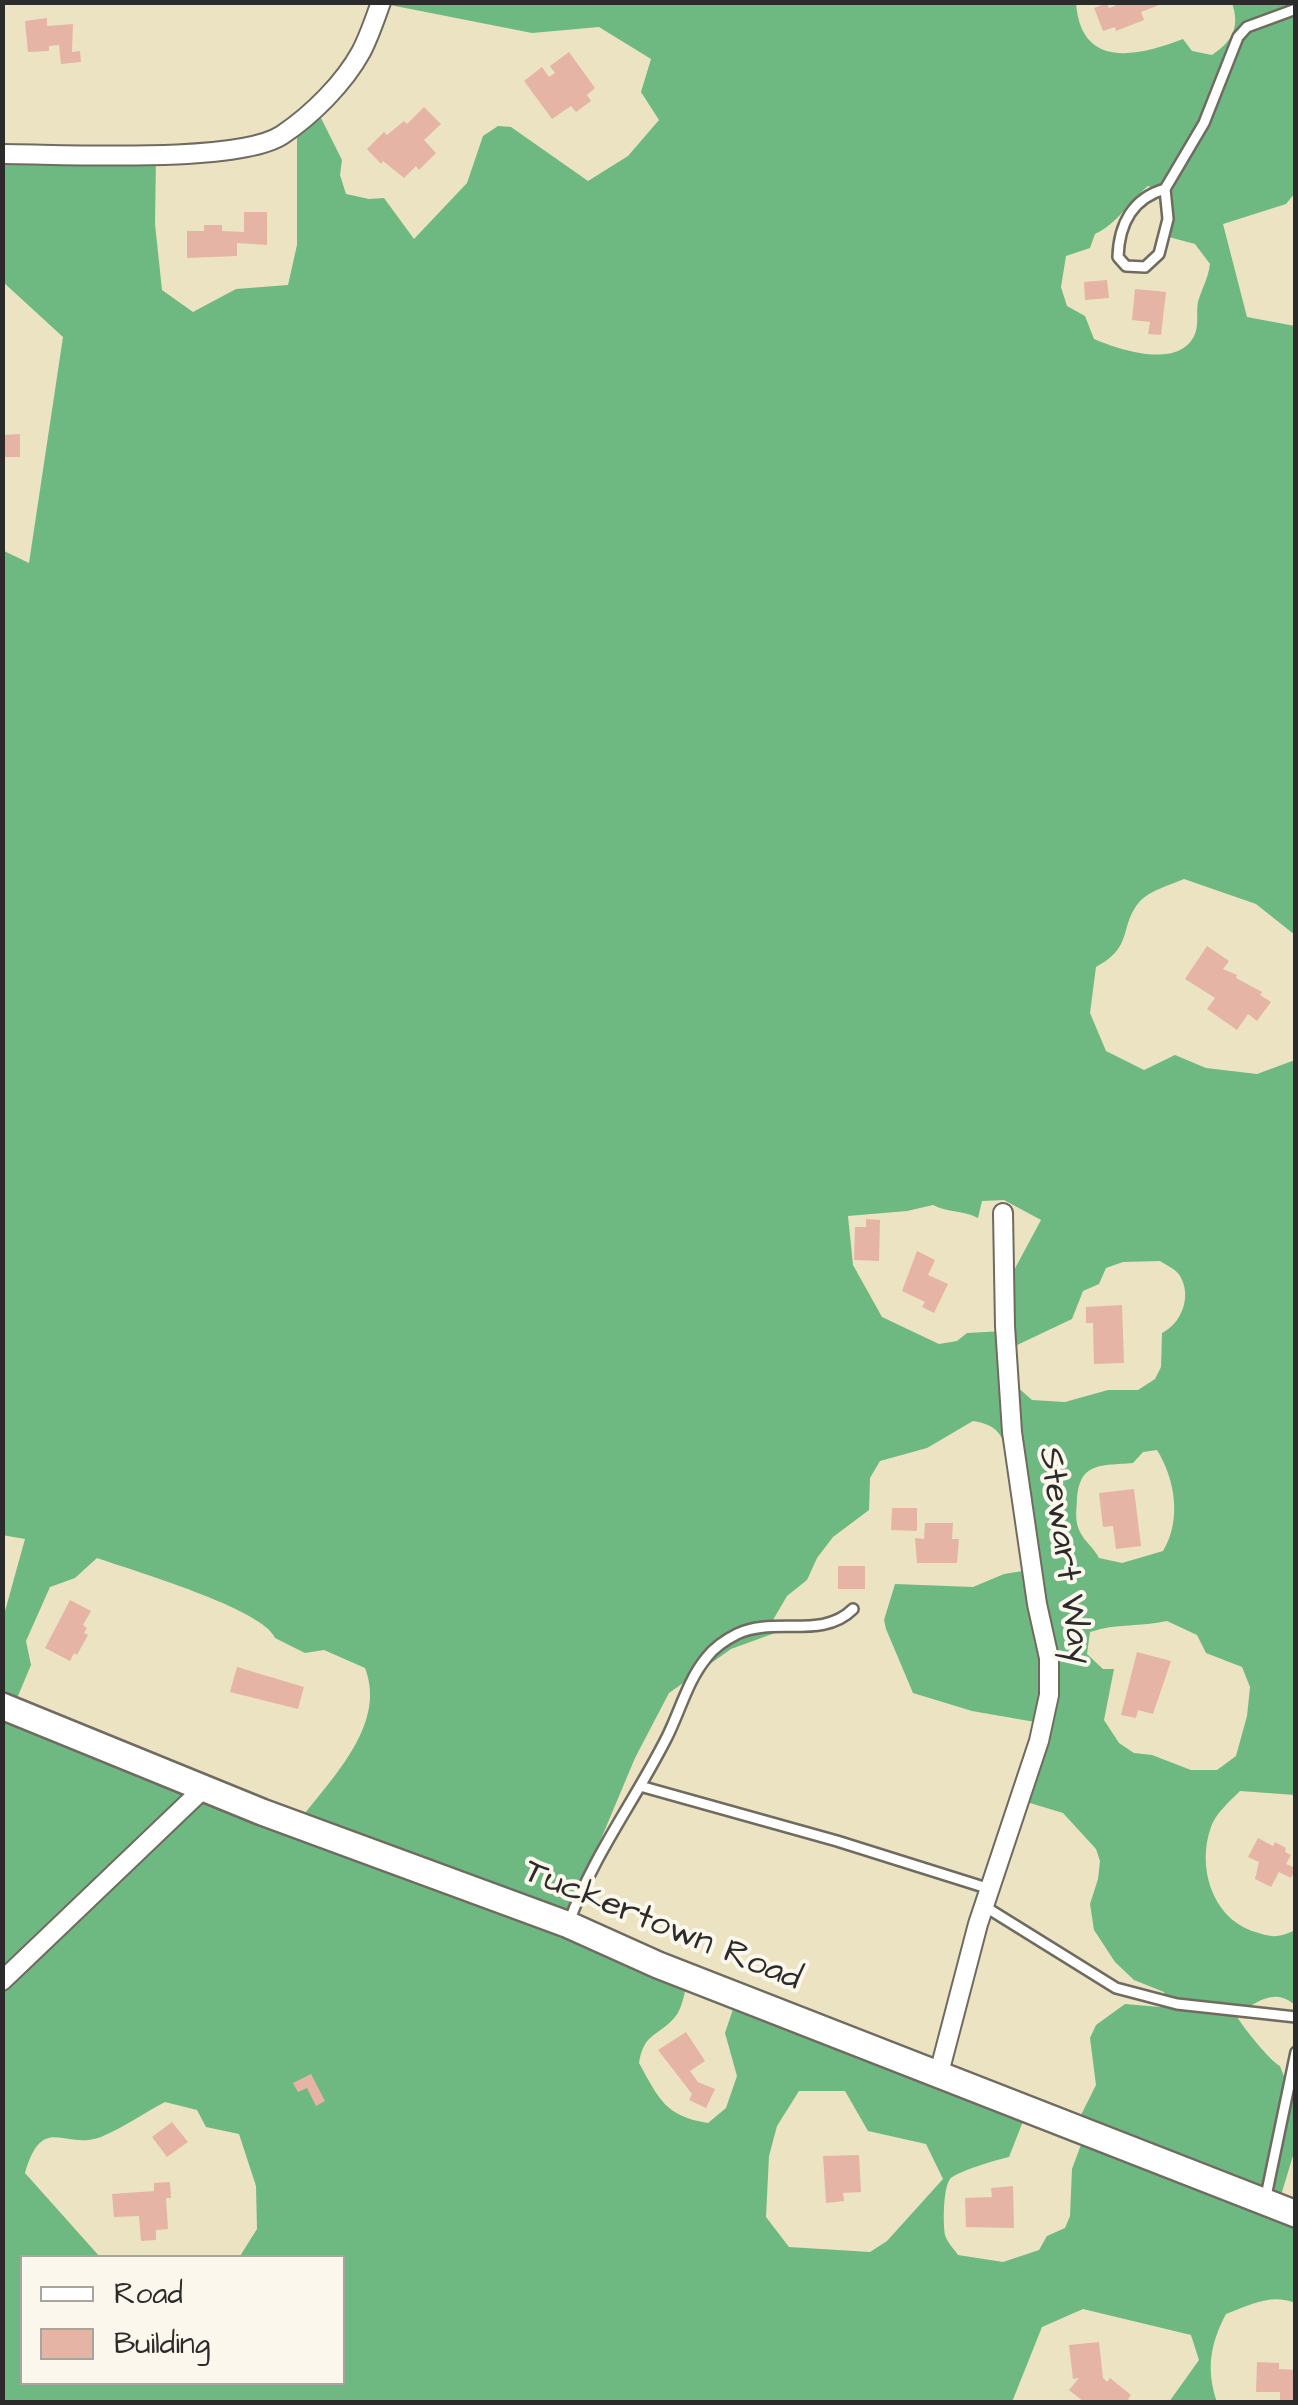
<!DOCTYPE html>
<style>
body{margin:0}
#map{position:relative;width:1298px;height:2405px;overflow:hidden;background:#ece3c3;font-family:"Architects Daughter",sans-serif}
canvas{display:block}
.frame{position:absolute;inset:0;border:5px solid #2b2b2b;pointer-events:none}
.legend{position:absolute;left:20px;top:2255px;width:325px;height:130px;box-sizing:border-box;background:#fbf7ec;border:2px solid #a8a59f;margin:0;padding:12px 18px;list-style:none;font-size:30px;color:#2b2b2b}
.legend li{display:flex;align-items:center;gap:20px;height:50px}
.legend b{width:50px;border:2px solid #a8a59f}
</style>
<div id="map">
<canvas width="1298" height="2405"></canvas>
<div class="frame"></div>
<ul class="legend">
<li><b style="height:12px;background:#fff"></b>Road</li>
<li><b style="height:28px;background:#e6b4a5"></b>Building</li>
</ul>
</div>
<script>
const c = document.querySelector('canvas').getContext('2d');
c.lineJoin = 'round';
function fillPath(path, color) {
  c.fillStyle = color;
  c.fill(path, 'evenodd');
}
function trace(path, color, width, dash) {
  c.strokeStyle = color;
  c.lineWidth = width;
  c.lineCap = dash ? 'butt' : 'round';
  c.setLineDash(dash || []);
  c.stroke(path);
}
function write(font, color, halo, rows, align = 'center') {
  c.font = font + ' "Architects Daughter",sans-serif';
  c.lineWidth = 8;
  c.setLineDash([]);
  c.textBaseline = 'middle';
  c.strokeStyle = halo;
  c.fillStyle = color;
  for (const [text, x, y, turn = 0] of rows) {
    c.save();
    c.translate(x, y);
    c.rotate((+turn || 0) * Math.PI / 180);
    c.textAlign = isNaN(turn) ? turn : align;
    if (halo) c.strokeText(text, 0, 0);
    c.fillText(text, 0, 0);
    c.restore();
  }
}
fillPath(new Path2D(`
 M380,3H1076C1081,69 1136,57 1183,39L1192,51L1212,55C1233,41 1240,27 1232,3H1295V193L1286,204L1223,224L1247,317L1295,326V935L1256,904L1184,879C1170,885 1151,890 1140,901C1118,927 1135,946 1096,967L1090,1013L1106,1051L1144,1070L1175,1055L1206,1068L1257,1074L1295,1060V1795L1240,1791C1230,1801 1215,1814 1211,1827C1197,1866 1211,1916 1252,1931C1271,1937 1277,1939 1295,1930V2005C1274,1987 1257,2002 1236,2015C1242,2026 1270,2061 1280,2066L1287,2084L1295,2093V2149L1279,2202L1295,2210V2303C1272,2293 1249,2305 1226,2314C1210,2344 1206,2370 1217,2402H1169L1199,2360L1191,2335L1083,2309L1042,2327L1012,2402H3L2,1622L25,1539L2,1535V550L29,563L63,337L3,282V156H156L155,224L162,290L193,312L236,289L288,285L297,245V132L321,118L342,160L340,175L346,194L369,199L384,198L414,239L467,183L483,136L498,126L511,127L588,181L628,156L659,120L641,92L651,59L599,27L532,33ZM1148,186L1161,190L1168,198L1165,236L1195,244L1210,264C1208,279 1202,288 1198,302C1196,312 1199,324 1195,334C1180,370 1120,350 1094,339L1085,316L1067,306L1061,287L1066,256L1090,248L1095,234C1117,224 1129,202 1148,186ZM1004,1200L1041,1220L1005,1287L1004,1331L967,1333L957,1341L939,1344L882,1317L853,1265L848,1216L907,1211L933,1205C948,1213 963,1210 978,1218L982,1201ZM1160,1261C1166,1265 1176,1269 1180,1276C1192,1296 1182,1323 1162,1333L1161,1367L1155,1379L1138,1390H1108L1065,1402L1032,1400L1014,1384L1015,1346L1072,1319L1083,1291L1099,1284L1106,1268L1123,1262ZM973,1421C998,1425 1004,1435 1007,1460L1014,1458L1029,1570L1004,1574L973,1587L895,1584L884,1620L886,1629L913,1693L972,1711L1041,1723L1020,1800L1063,1813L1096,1849L1100,1861L1098,1879L1090,1904L1094,1930L1115,1962L1134,1980L1164,1992L1166,2002L1160,2007L1125,2004L1096,2025L1090,2038L1096,2085L1077,2123L1086,2131L1072,2169L1070,2216L1065,2228L1047,2236L1039,2250L1003,2262L958,2255C954,2249 947,2242 945,2235C943,2223 943,2189 950,2179C955,2172 999,2159 1009,2157L1029,2106L738,1994L725,2033L737,2076L726,2108L708,2123C665,2116 659,2099 639,2063C644,2032 658,2037 675,2017C683,2008 685,1988 689,1976L567,1920L635,1758L669,1693L731,1649L775,1633L773,1620L787,1596L807,1580L817,1558L833,1537L869,1510L870,1478L880,1461L927,1448ZM1157,1450C1175,1479 1182,1520 1163,1551L1122,1563L1099,1558C1094,1548 1085,1542 1080,1532C1075,1522 1076,1512 1077,1501C1079,1461 1101,1466 1133,1463L1143,1452ZM97,1558C131,1570 264,1609 275,1638L305,1653L324,1650L365,1668C387,1725 332,1777 300,1820L15,1703L31,1665L26,1641L50,1587L75,1578ZM1167,1621L1197,1635L1206,1653L1242,1667L1250,1687L1247,1716L1236,1756L1217,1770H1191L1152,1755L1134,1753L1119,1743L1104,1720L1114,1669H1103L1087,1654L1090,1632C1116,1623 1141,1627 1167,1621ZM799,2091H845L868,2131L926,2144L943,2179L887,2241L870,2252L789,2247L766,2217L769,2156L777,2126ZM165,2102L197,2110L206,2127L239,2134L256,2186L257,2229L240,2256L204,2257L342,2258V2382H22V2258L100,2257L25,2173C43,2112 64,2151 101,2137C123,2128 144,2113 165,2102Z`), '#6eb982');
fillPath(new Path2D(`
 M1114,2H1158L1159,5L1141,12L1144,20L1116,31L1115,27L1103,31L1094,8L1107,3L1109,8L1115,6Z
 M47,18V26L73,24L72,52L80,51L81,62L61,64L59,45L49,46V51L28,52L25,21Z
 M569,52L595,88L587,95L591,101L576,112L571,106L552,119L524,81L542,67L549,77L555,73L550,66Z
 M424,107L441,124L424,140L436,153L419,170L416,166L404,178L383,161L381,164L367,149L384,132L387,135L404,121L407,124Z
 M244,212H267V245L237,243V256L187,258V231H204V225H222V231L244,232Z
 M1107,280L1109,298L1085,300L1084,282Z
 M1135,289L1166,292L1161,335L1148,334L1150,322L1132,320Z
 M20,434V457H2V435Z
 M1207,946L1229,961L1223,969L1237,975L1236,978L1262,992L1260,995L1271,1002L1257,1021L1248,1014L1237,1030L1207,1009L1215,998L1185,979Z
 M866,1219L880,1220L879,1261L854,1260L855,1227H866Z
 M917,1251L935,1260L928,1275L948,1284L934,1313L922,1307L925,1302L902,1291Z
 M1122,1305L1124,1363L1094,1364L1093,1323H1086V1307Z
 M1134,1489L1141,1546L1116,1549L1113,1526L1103,1527L1099,1493Z
 M892,1508H917V1531L891,1530Z
 M925,1523H953L952,1539H959L957,1563H917L915,1538L924,1539Z
 M838,1566H865V1589H838Z
 M70,1600L91,1611L83,1625L87,1628L84,1633L88,1635L77,1655L74,1653L70,1661L45,1648Z
 M1137,1652L1171,1661L1153,1714L1138,1710L1136,1718L1121,1715Z
 M237,1667L304,1687L298,1709L230,1692Z
 M1258,1838L1273,1846L1275,1842L1286,1848L1285,1852L1291,1855L1286,1864L1296,1868L1291,1878L1279,1872L1271,1887L1255,1879L1259,1862L1248,1857Z
 M686,2032L705,2061L690,2071L698,2082L715,2089L706,2108L689,2100L692,2094L658,2050Z
 M311,2074L325,2101L316,2106L307,2088L298,2092L293,2083Z
 M172,2122L188,2142L167,2157L152,2137Z
 M859,2155L861,2192L843,2193L844,2201L826,2203L823,2156Z
 M170,2182L171,2198H166L168,2229L156,2230V2240L141,2241L139,2216L114,2217L112,2194L154,2191V2183Z
 M1013,2186L1014,2228L966,2227L965,2198L992,2197L991,2188Z
 M1099,2342L1103,2378L1107,2382L1110,2378L1131,2395L1128,2399L1132,2402H1084L1069,2390L1079,2378L1073,2379L1069,2345Z
 M1257,2362L1279,2363V2369L1296,2370V2402H1280V2392H1256Z`), '#e6b4a5');
const lane = new Path2D(`
 M1165,189C1133,198 1119,224 1118,257L1126,266L1145,267L1159,254L1168,219L1165,189L1204,123L1238,37L1247,27L1296,9
 M640,1786L837,1841L990,1889
 M984,1906L1116,1988L1177,2004L1296,2017
 M569,1922C593,1856 634,1802 666,1739C680,1712 687,1681 707,1657C714,1648 727,1639 737,1634C774,1616 822,1640 853,1609
 M1265,2201L1296,2052`);
const street = new Path2D(`
 M2,154C62,154 238,164 282,135C312,115 344,83 361,52C369,37 375,19 381,2
 M2,1981L204,1788
 M939,2073L978,1924L1039,1741L1049,1695V1658L1037,1604L1012,1432L1005,1326L1003,1213`);
const secondary = new Path2D(`
 M2,1706L262,1812L569,1925L658,1965L1296,2214`);
trace(lane, '#6f6b60', 14);
trace(street, '#6f6b60', 22);
trace(secondary, '#6f6b60', 30);
trace(lane, '#fff', 9);
trace(street, '#fff', 18);
trace(secondary, '#fff', 25);
write('35px', '#2b2b2b', '#fbf7ec', [
 ["Stewart Way",1063,1556,82],
 ["Tuckertown Road",662,1927,22]
]);
</script>
